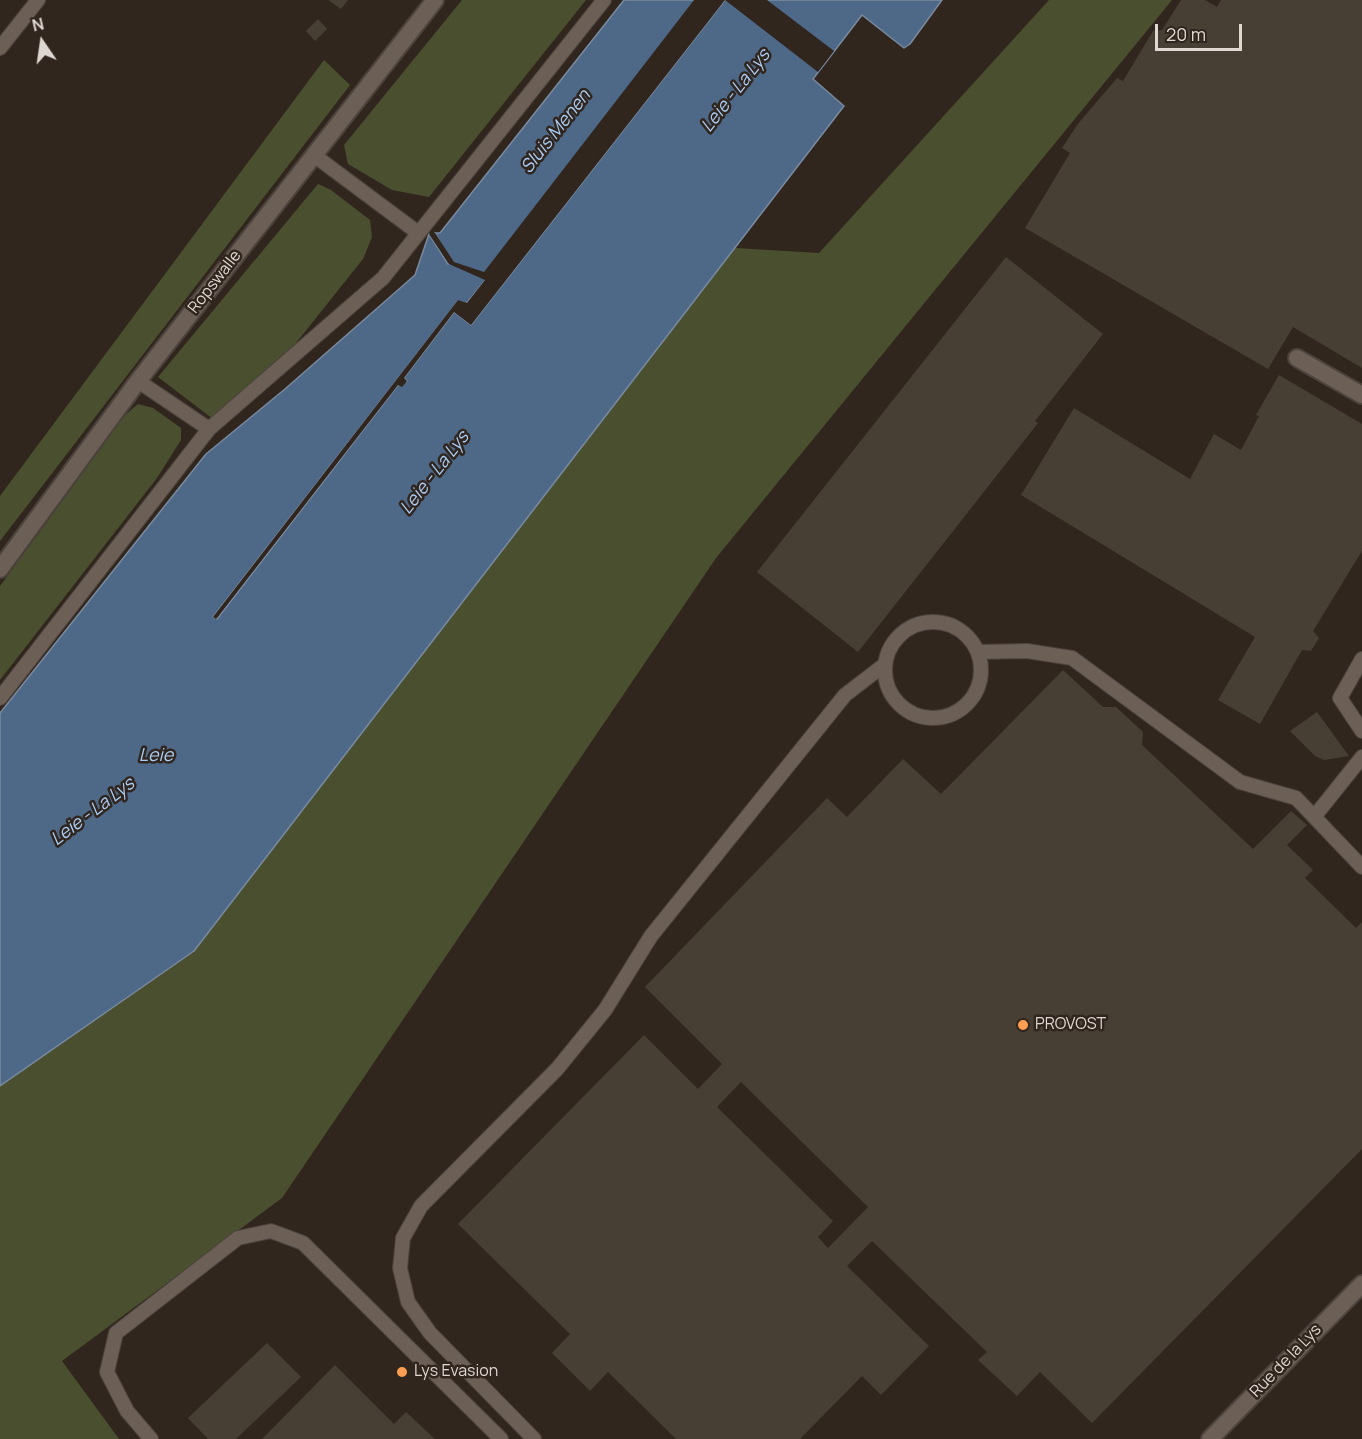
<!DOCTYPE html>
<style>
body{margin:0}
#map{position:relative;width:1362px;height:1439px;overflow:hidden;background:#31261e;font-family:Manrope,sans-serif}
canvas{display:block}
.north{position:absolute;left:12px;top:12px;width:60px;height:60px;-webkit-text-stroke:4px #31261e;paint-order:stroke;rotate:347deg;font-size:16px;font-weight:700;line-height:24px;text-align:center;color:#dfd8d2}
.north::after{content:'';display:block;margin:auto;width:21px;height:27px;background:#dfd8d2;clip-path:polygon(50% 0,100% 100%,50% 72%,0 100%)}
.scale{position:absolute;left:1155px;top:24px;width:87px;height:27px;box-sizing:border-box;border:3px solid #dfd8d2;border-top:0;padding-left:8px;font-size:18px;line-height:21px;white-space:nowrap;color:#dfd8d2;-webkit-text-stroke:4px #31261e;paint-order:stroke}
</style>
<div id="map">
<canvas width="1362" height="1439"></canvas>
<div class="north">N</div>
<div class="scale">20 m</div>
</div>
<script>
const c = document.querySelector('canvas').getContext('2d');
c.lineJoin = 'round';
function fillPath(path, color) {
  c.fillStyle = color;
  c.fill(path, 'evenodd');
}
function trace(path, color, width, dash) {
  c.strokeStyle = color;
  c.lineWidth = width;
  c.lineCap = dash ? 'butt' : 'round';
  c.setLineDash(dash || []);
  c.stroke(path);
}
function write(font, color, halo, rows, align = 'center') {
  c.font = font + ' Manrope,sans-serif';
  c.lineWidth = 5;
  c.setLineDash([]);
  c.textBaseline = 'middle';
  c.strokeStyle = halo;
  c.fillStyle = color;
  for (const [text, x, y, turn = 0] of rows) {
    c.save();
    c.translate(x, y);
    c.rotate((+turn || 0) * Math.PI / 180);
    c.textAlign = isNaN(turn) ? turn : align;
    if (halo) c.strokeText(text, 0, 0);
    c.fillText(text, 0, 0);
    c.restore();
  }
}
fillPath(new Path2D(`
 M462,0H586L429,197L392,190L348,164L344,145Z
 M1049,0H1172L716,558L282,1198L62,1361L119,1439H0V1086L194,951L735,248L819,253Z
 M324,60L350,85L0,541V496Z
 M318,184L331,190L370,220L372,237L363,259L292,348L213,419L158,377Z
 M138,404L153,408L181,428V440L157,478L0,680V586L125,415Z`), '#4a502f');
const water = new Path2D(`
 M624,0H699L487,278L466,304L458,301L213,617L217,619L398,385L407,381L404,378L454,312L471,325L725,0H942L910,44L904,48L862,15L813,79L844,106L194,951L0,1086V713L206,454L285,389L415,275L429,234L448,264L452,263L435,233H440Z`);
fillPath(water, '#4e6988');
trace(water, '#7a8a9e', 1.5);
fillPath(new Path2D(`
 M694,0H702L489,280L468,306L459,304L456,309L470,321L721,0H725L471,325L454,312L404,378L407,381L402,387L398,385L216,619L213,617L458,300L467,303L485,280L449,264L429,234L435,233L454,262L484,272Z
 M725,0H767L834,51L818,72Z`), '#31261e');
fillPath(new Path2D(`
 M328,0H348L341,9Z
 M1181,0H1205L1217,7L1221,0H1362V368L1293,327L1268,369L1025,228L1070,153L1062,148L1077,125L1117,78L1123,81L1153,31L1162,30Z
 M318,19L327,29L315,41L306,31Z
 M1006,257L1103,334L1035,421L1038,423L858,652L757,572Z
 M1279,375L1362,424V551L1313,631L1319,638L1311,651L1302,650L1260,724L1218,700L1255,637L1021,495L1074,408L1190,479L1214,434L1241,450L1259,416L1256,415Z
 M1063,670L1103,707H1116L1143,732L1142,745L1253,849L1291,811L1307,825L1287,845L1313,870L1305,878L1356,928L1362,922V1149L1092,1423L1040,1372L1017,1396L978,1360L987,1352L872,1241L847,1266L929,1346L881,1395L862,1376L800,1439H676L608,1372L590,1391L552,1353L570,1334L458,1224L644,1035L698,1089L722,1064L645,987L827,798L847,817L903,759L941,794ZM741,1082L868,1207L828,1248L818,1237L833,1221L717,1107Z
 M1317,712L1349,756L1324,760L1315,756L1290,731Z
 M267,1343L301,1377L236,1439H208L188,1418Z
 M335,1365L394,1424L406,1412L435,1439H262Z`), '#473f34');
const service = new Path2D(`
 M0,48L38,0
 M315,156L417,232
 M138,381L209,429
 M885 670a48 48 0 1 1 96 0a48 48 0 1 1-96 0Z
 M978,652L1027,651L1072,658L1240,782L1296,798L1362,867
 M1362,659L1340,698L1362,731
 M0,698L209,429L383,278L604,0
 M1314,817L1362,757
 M151,1439L127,1411L107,1372L116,1333L238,1238L271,1231L303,1243L501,1439
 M534,1439L430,1333L408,1302L400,1268L403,1238L421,1206L557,1069L605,1010L651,936L845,695L884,665`);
const minor = new Path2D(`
 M1297,358L1362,395
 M0,569L138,381L435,0`);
const secondary = new Path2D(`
 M1210,1439L1362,1284`);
trace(service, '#4c433d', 16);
trace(minor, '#4c433d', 20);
trace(secondary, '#4c433d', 20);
trace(service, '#6b5f56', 14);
trace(minor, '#6b5f56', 16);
trace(secondary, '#6b5f56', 16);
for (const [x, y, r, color] of [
 [1023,1025,6,"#fc9e52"],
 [402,1372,6,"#fc9e52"]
]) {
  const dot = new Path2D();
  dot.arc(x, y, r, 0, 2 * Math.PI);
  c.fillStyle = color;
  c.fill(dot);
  trace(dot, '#31261e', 2);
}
write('16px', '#dfd8d2', '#31261e', [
 ["Ropswalle",215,282,-52],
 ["Rue de la Lys",1286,1361,-46]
]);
write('16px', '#dfd8d2', '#31261e', [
 ["PROVOST",1035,1025],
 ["Lys Evasion",414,1372]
], 'left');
write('italic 18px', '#a8cdf7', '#31261e', [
 ["Leie - La Lys",736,91,-52],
 ["Sluis Menen",556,132,-52],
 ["Leie - La Lys",435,473,-52],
 ["Leie",156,756],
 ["Leie - La Lys",93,812,-37]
]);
</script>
